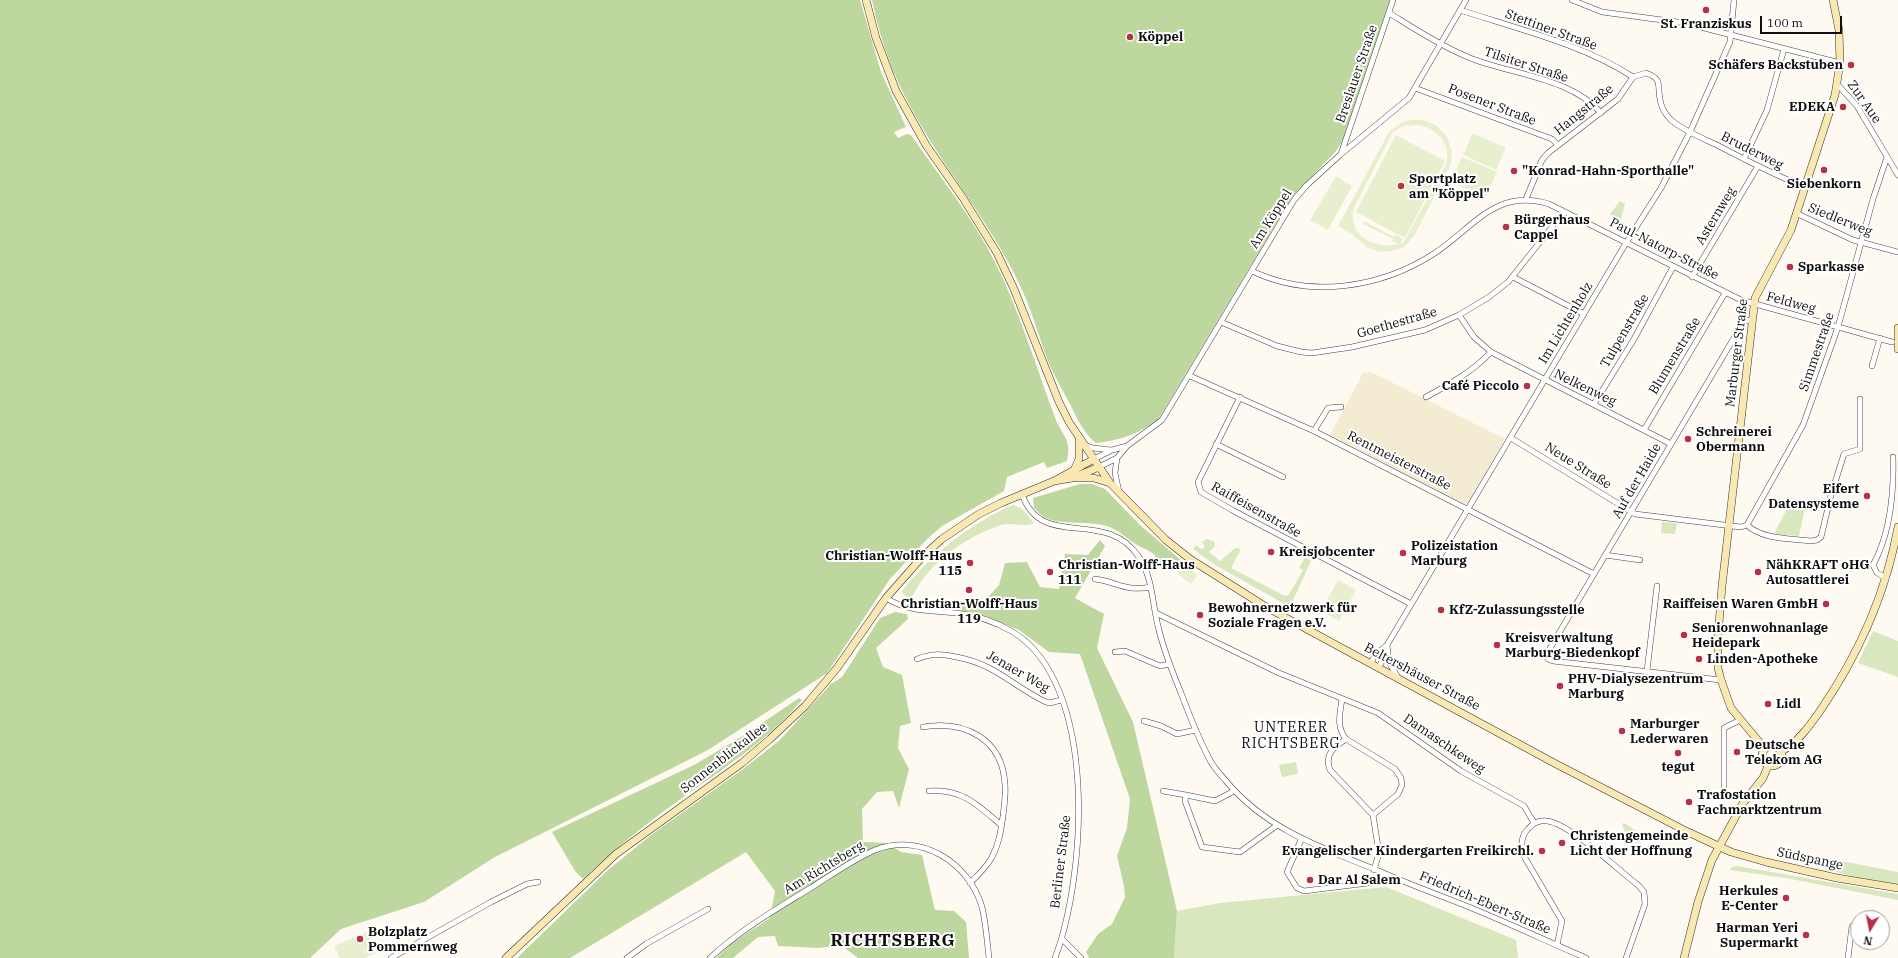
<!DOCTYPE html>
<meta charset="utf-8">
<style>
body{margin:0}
#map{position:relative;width:1898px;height:958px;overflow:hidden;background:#fefaf2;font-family:"IBM Plex Serif",serif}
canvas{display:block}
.north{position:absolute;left:1850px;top:910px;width:40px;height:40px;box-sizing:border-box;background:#fff;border:1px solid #9f9f9f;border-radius:50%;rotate:190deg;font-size:11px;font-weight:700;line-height:16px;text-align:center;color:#0f0f0f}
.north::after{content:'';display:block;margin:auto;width:14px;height:18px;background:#b63047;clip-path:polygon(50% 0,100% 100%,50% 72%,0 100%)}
.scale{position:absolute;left:1760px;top:16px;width:82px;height:18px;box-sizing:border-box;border:2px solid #0f0f0f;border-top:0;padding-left:5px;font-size:12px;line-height:14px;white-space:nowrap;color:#0f0f0f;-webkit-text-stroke:3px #fff;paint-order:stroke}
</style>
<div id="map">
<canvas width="1898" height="958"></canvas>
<div class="north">N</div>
<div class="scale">100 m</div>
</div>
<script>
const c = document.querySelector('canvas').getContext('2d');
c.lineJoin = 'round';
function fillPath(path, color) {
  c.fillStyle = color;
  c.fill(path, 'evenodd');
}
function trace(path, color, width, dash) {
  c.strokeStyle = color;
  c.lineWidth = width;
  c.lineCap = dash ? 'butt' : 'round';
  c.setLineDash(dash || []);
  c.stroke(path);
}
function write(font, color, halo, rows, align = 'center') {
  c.font = font + ' "IBM Plex Serif",serif';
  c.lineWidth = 4;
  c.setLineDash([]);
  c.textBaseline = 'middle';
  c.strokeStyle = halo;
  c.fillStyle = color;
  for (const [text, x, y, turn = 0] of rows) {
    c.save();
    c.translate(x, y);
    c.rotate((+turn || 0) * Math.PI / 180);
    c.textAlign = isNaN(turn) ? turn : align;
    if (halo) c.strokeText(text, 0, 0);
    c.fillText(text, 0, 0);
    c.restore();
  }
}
fillPath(new Path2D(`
 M1371,372L1505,439L1468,503L1464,504L1330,435L1363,373Z`), '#f3ecd3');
fillPath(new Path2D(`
 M1620,201L1625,204L1620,222L1610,214Z
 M1014,505L1022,509L1034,523C1024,528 1011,522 1001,525C965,537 926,564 911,600L903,594L902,591C927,559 959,533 994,514C1001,511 1007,506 1014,505Z
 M1789,505L1805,508L1799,536L1774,534Z
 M1662,522L1677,523L1675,534L1661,533Z
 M1206,539L1214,541L1215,546L1209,552L1220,561L1235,548L1241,549L1231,568L1283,595L1287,596L1291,591L1303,570L1299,568L1305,557L1311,561L1290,607L1215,565L1193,549L1196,545L1201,549L1205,547L1202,542Z
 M1873,631L1898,641V677L1858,663Z
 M1296,762L1298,774L1282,777L1279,765Z
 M1622,823C1630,825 1642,834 1642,842L1636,843C1629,838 1624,832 1622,823Z
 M1789,851L1898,872V884L1850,876L1798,860Z
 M1737,866L1898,894V900L1786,878L1730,870L1732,867Z
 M1386,887L1516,940L1518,958H1174L1177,911L1220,903Z`), '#d8e7bd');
fillPath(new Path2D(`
 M0,0H860L881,72L906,127L894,132L898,138L907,134L911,135C940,177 973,218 996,264C1021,315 1037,370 1057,423C1066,439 1071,443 1067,461L1047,468L1044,462L1007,477L1004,491L942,526L927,539L890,579L827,673L818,679L708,750L495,857L424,902L341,929L310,958H0Z
 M872,0H1390L1343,140L1336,151L1292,197L1158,420C1137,434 1122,440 1096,443C1083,433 1077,418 1070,404C1063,391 1056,379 1050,366C1040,342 1034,316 1023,292C997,233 956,184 923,129C899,90 881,46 872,0Z
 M1080,484H1092L1105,489L1140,525L1183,562L1181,565C1172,561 1168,559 1159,564C1156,553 1151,552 1141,547C1128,541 1120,530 1107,526C1090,521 1060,525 1046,518C1041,516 1038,511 1034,508L1033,498Z
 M1100,540L1105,546L1075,598L1104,614L1097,648L1133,722L1177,911L1174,958H1089L1086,952L1098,934L1112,924L1125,897L1124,886L1117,856L1127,828L1130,799L1080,654L1049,652L1019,630L976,613L945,608V600L979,607L999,585L1005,563L1027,562L1040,587L1059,589L1065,554L1088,555Z
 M895,612L907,614L908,619L876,648L883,667L902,675L911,723L900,726L898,748L909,769L899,808L893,791L877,792L862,809L863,842L887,843L901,852L922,855L935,910L954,911L966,922L969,958H858L841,945L819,948L778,946L775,936L758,937L733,958H716L732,943L770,918L775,891L746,852L570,958H517L608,870L651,835L743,769L780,740L831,684L842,677L880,618Z
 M799,698L802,700C768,740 724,768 682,798C647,823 614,849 583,879L575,871L552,832L694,765L746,734Z`), '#bed79e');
fillPath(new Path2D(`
 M1411,120H1423L1436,125L1447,137L1452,151L1451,164L1414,236L1404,247L1393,251L1380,252L1368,248L1352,234L1338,226L1389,132L1401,123ZM1417,125C1436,127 1452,144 1446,164L1404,242L1400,244L1403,239L1396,235L1394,237L1364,221L1363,224L1393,239L1392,241L1399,244C1377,249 1349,238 1353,210L1393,132L1403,126Z
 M1473,133L1506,148L1496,170L1463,155Z
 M1396,135L1445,161L1405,238L1356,212Z
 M1462,157L1497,172L1486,197L1451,182Z
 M1336,176L1352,186L1328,230L1310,220Z
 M1183,565L1198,575L1191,584L1177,574Z
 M1338,580L1356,590L1339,621L1321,611Z
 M367,932L376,953L365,958H340L334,946Z`), '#e8efcf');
const street = new Path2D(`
 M1572,0L1602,12L1685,23L1840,63
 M1460,10C1515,28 1585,45 1633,77
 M1389,13C1415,29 1441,46 1470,58C1510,74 1572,78 1601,113
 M1837,84L1857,106L1898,175
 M1415,88L1552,139L1558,145
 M1341,154L1393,0
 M1744,159L1767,110L1784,49
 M1526,199L1542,160L1548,153L1618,99L1633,77L1646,73C1663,79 1657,85 1660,99C1661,107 1665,114 1671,120C1684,131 1702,138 1717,145C1746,160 1774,175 1805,187
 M1796,213L1853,240L1898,252
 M1252,271C1311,299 1381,288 1435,253C1474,227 1496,188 1549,204L1741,300L1892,342
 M1513,277L1584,314
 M1692,277L1758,166
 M1459,315L1474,337L1491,352L1671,444
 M1221,322L1277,346L1301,352L1312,353L1352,347L1425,330L1459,315L1489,297L1508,282L1564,212
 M1872,366L1880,338
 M1190,376L1314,431L1594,574
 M1240,397L1198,482L1201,492L1232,510L1411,604
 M1426,397C1450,384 1472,372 1491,352
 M1594,404L1634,339L1673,267
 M1644,430L1725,293
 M1314,431L1328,408L1341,407
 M1511,438L1635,514L1732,526L1741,527L1747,525L1803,425L1838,327L1873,199L1887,157
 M1216,444L1283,477
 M1084,445L1093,448L1111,450
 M1117,458L1115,473L1119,492
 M1094,459L1112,450L1127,446
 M1099,467L1117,458L1127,446L1162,420L1294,200L1307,185L1340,155L1409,98L1466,0
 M1022,494C1042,552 1105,506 1139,557C1153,578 1152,603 1158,626C1163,649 1172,671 1181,693C1190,717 1199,740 1211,762C1215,769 1221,775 1226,781C1265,828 1319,847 1374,869C1402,881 1430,892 1459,903C1502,920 1544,940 1586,958
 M1747,525C1763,540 1790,538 1811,541L1817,540L1821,537L1831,495L1844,454L1860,449V399
 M1605,555L1640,560
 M1886,578L1877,573L1873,565C1890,534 1894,492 1893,457
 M1095,579C1118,582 1126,592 1151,587
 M886,598C908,612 931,610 956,613C975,615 996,622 1013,632C1099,685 1086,876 1055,958
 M1156,613L1279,673L1378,713L1461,771L1524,806L1534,823
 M1387,645L1389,662L1398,678
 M1115,652L1125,651L1160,666L1170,664
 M917,659C933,653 940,654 956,657C996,664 1012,686 1046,702L1050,703L1061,700
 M1371,663L1375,655L1387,645L1626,243L1661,188L1690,132L1730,42L1734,0
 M1378,668L1387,653
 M1647,671L1657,586
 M1721,680L1553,661L1548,659L1546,655L1744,321L1752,320
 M1342,699C1340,713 1336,727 1346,739L1395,769L1401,778L1402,785L1398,794L1373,815
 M1144,721L1161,726L1177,734L1196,730
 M923,727C965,720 1003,739 1005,785C1006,795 1004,806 1003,816C1001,830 999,844 992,857C987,867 978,875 970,883
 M1346,739C1334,747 1324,754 1330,770L1373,815L1379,853L1374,870
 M929,791C961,788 978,805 1001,825
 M1163,791L1186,795
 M1234,791L1215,801L1186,795L1185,801L1202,847L1240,852L1276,826
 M1724,798V728L1740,720
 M1301,840L1287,872L1297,888L1304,891L1376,882L1383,873
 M1062,939L1081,958
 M1557,945L1562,921L1525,858C1521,848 1520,837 1528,829C1533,823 1539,820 1547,821C1569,823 1618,870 1638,885L1644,892L1645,904L1626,958
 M391,958L491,902L527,884L538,882
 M627,958L646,944L708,909
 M710,958C740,930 775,910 809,889C830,876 852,860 875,850C920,832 969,862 982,907C986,923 987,941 989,958
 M1848,958L1852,926`);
const secondary = new Path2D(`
 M866,0L876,38L896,91L926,145L963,198L997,253L1014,289L1059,402L1069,422L1110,483L1166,540L1190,559L1266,607L1556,764L1688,832L1731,852L1766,862L1837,878L1898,888
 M1898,328V349
 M1075,468L1079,459V440
 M1077,478H1094L1110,483
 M1056,480L1094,459
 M1762 756a10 10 0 1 1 20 0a10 10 0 1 1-20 0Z
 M1765,749L1731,708L1721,680L1718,668V636L1722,586L1755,298L1791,230L1835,95L1840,63L1839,30L1833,0
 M1780,752C1798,743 1811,724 1822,708C1860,652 1886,593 1898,527
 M506,958L616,854L742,763L770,739L805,706L837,668L886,598L923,556L942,539L979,514L1001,503L1054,481L1072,478L1099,467
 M1684,958L1698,902L1712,860L1743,803L1763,778L1768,766`);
trace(street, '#424242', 6);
trace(secondary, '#313131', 8);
trace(street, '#fff', 5);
trace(secondary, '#f9e8b2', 7);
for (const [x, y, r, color] of [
 [1706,10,4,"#b63047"],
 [1130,37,4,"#b63047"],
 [1851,65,4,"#b63047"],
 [1843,107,4,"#b63047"],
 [1824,170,4,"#b63047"],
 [1514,171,4,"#b63047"],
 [1401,186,4,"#b63047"],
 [1506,227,4,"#b63047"],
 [1790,267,4,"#b63047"],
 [1527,386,4,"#b63047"],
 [1688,439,4,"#b63047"],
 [1867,496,4,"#b63047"],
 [1271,552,4,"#b63047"],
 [1403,553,4,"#b63047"],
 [970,563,4,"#b63047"],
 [1050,572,4,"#b63047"],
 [1758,572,4,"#b63047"],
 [969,590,4,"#b63047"],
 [1826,604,4,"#b63047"],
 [1441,610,4,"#b63047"],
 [1200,615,4,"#b63047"],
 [1684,635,4,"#b63047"],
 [1497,645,4,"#b63047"],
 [1699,659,4,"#b63047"],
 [1560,686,4,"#b63047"],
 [1768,704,4,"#b63047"],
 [1622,731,4,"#b63047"],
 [1737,752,4,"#b63047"],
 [1678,753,4,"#b63047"],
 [1689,802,4,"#b63047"],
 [1562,843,4,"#b63047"],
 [1542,851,4,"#b63047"],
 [1310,880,4,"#b63047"],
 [1786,898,4,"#b63047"],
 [1806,935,4,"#b63047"],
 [360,939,4,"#b63047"]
]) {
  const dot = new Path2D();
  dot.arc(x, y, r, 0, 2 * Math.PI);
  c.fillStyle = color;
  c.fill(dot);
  trace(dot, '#fff', 1.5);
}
write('bold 13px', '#0f0f0f', '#fff', [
 ["St. Franziskus",1706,24,"center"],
 ["Köppel",1138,37],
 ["Schäfers Backstuben",1843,65,"right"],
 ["EDEKA",1835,107,"right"],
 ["\"Konrad-Hahn-Sporthalle\"",1522,171],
 ["Sportplatz",1409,179],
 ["am \"Köppel\"",1409,194],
 ["Siebenkorn",1824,184,"center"],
 ["Bürgerhaus",1514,220],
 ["Cappel",1514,235],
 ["Sparkasse",1798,267],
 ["Café Piccolo",1519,386,"right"],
 ["Schreinerei",1696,432],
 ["Obermann",1696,447],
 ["Eifert",1859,489,"right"],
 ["Datensysteme",1859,504,"right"],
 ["Polizeistation",1411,546],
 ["Marburg",1411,561],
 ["Kreisjobcenter",1279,552],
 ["Christian-Wolff-Haus",962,556,"right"],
 ["115",962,571,"right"],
 ["Christian-Wolff-Haus",1058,565],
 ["111",1058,580],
 ["NähKRAFT oHG",1766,565],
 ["Autosattlerei",1766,580],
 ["Christian-Wolff-Haus",969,604,"center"],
 ["119",969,619,"center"],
 ["Raiffeisen Waren GmbH",1818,604,"right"],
 ["Bewohnernetzwerk für",1208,608],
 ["Soziale Fragen e.V.",1208,623],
 ["KfZ-Zulassungsstelle",1449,610],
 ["Seniorenwohnanlage",1692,628],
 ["Heidepark",1692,643],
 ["Kreisverwaltung",1505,638],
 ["Marburg-Biedenkopf",1505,653],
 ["Linden-Apotheke",1707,659],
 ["PHV-Dialysezentrum",1568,679],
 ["Marburg",1568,694],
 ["Lidl",1776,704],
 ["Marburger",1630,724],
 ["Lederwaren",1630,739],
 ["Deutsche",1745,745],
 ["Telekom AG",1745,760],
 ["tegut",1678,767,"center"],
 ["Trafostation",1697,795],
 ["Fachmarktzentrum",1697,810],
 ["Christengemeinde",1570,836],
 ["Licht der Hoffnung",1570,851],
 ["Evangelischer Kindergarten Freikirchl.",1534,851,"right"],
 ["Dar Al Salem",1318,880],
 ["Herkules",1778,891,"right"],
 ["E-Center",1778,906,"right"],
 ["Harman Yeri",1798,928,"right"],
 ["Supermarkt",1798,943,"right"],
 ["Bolzplatz",368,932],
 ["Pommernweg",368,947]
], 'left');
write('13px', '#0f0f0f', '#fff', [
 ["Stettiner Straße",1551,30,20],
 ["Tilsiter Straße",1526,65,18],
 ["Breslauer Straße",1357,74,-71],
 ["Zur Aue",1864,102,55],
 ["Posener Straße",1492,105,21],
 ["Hangstraße",1584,110,-39],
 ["Bruderweg",1752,151,27],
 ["Asternweg",1716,216,-59],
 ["Am Köppel",1271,219,-58],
 ["Siedlerweg",1840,220,22],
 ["Paul-Natorp-Straße",1664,249,27],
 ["Feldweg",1791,303,15],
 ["Goethestraße",1397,323,-16],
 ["Im Lichtenholz",1566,323,-59],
 ["Tulpenstraße",1625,331,-60],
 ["Simmestraße",1817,352,-71],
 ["Marburger Straße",1737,353,-83],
 ["Blumenstraße",1675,356,-59],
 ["Nelkenweg",1585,388,26],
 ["Rentmeisterstraße",1399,461,27],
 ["Neue Straße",1578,466,32],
 ["Auf der Haide",1637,481,-60],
 ["Raiffeisenstraße",1256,510,29],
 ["Jenaer Weg",1018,672,30],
 ["Beltershäuser Straße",1422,677,28],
 ["Damaschkeweg",1444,744,34],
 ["Sonnenblickallee",724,758,-38],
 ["Südspange",1810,859,12],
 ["Berliner Straße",1061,862,-83],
 ["Am Richtsberg",824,868,-31],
 ["Friedrich-Ebert-Straße",1485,903,23]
]);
c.letterSpacing = '1px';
write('14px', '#0f0f0f', '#fff', [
 ["UNTERER",1291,728],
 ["RICHTSBERG",1291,744]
]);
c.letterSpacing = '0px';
c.letterSpacing = '1px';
write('bold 17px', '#0f0f0f', '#fff', [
 ["RICHTSBERG",893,941]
]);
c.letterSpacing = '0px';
</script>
